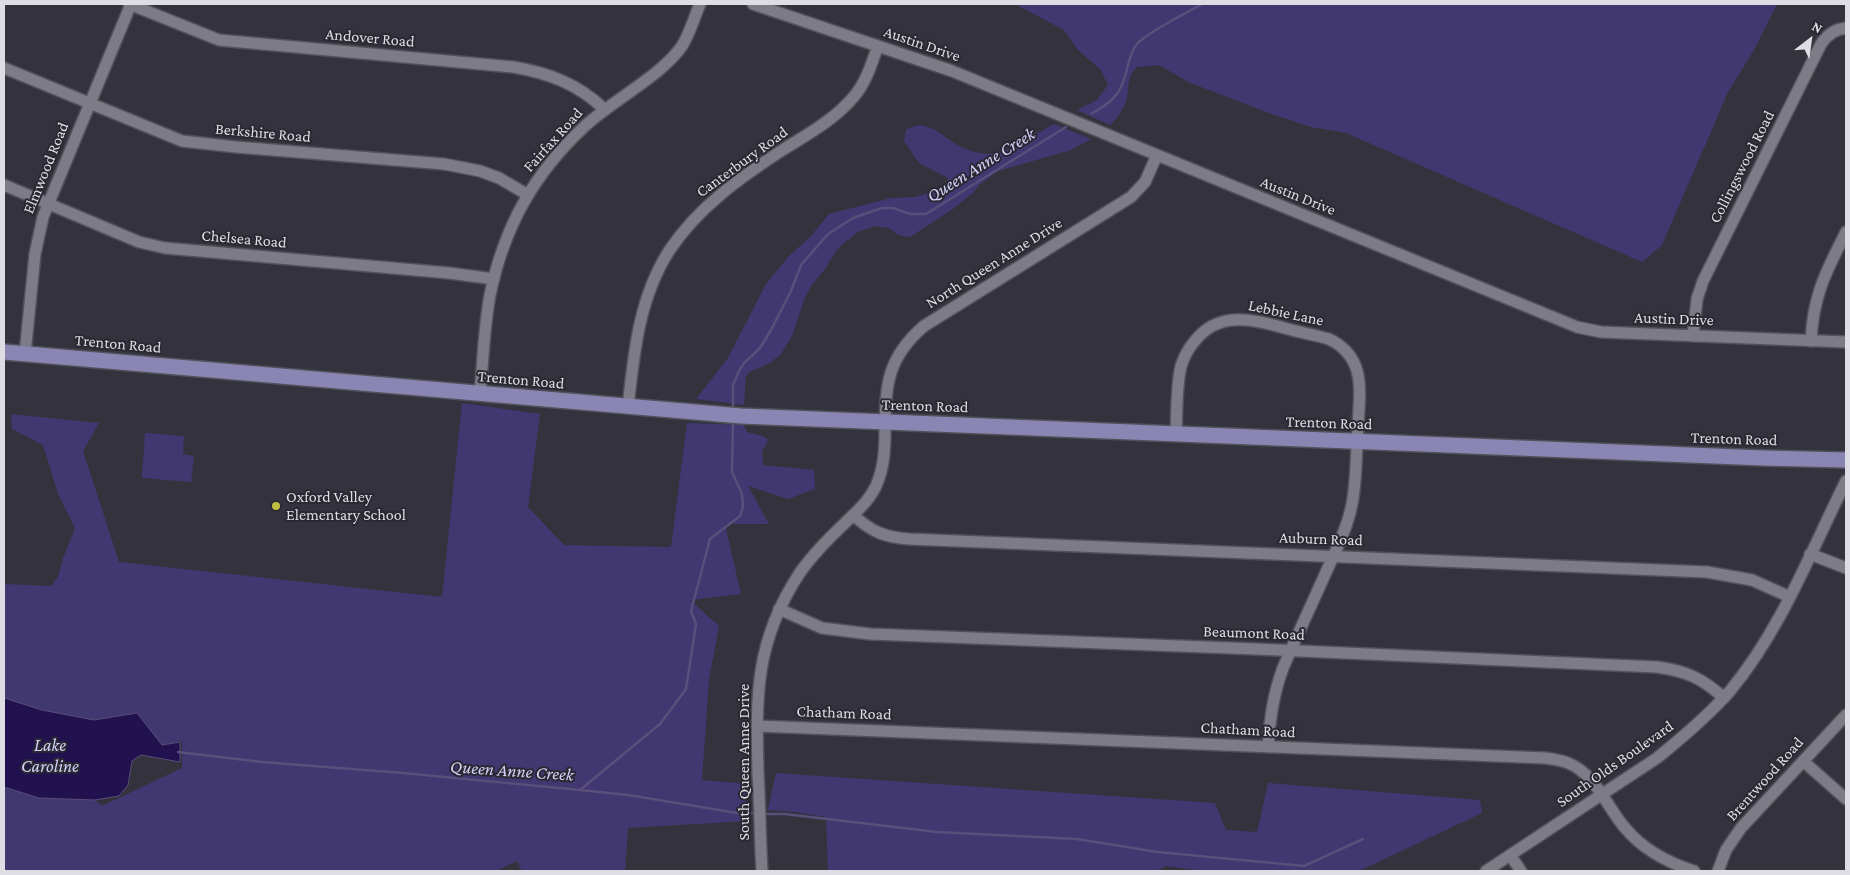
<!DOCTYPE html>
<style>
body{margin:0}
#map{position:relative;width:1850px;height:875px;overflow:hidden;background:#34333d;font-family:"Crimson Pro",serif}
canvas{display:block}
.frame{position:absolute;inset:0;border:5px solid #dddde3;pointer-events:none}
.north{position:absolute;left:1785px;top:15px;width:50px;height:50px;-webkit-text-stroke:4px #2a2933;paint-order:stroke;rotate:30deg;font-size:14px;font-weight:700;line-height:20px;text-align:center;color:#dddde3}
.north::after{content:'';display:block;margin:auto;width:18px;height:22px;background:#dddde3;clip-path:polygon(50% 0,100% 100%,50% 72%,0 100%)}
</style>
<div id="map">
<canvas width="1850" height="875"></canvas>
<div class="frame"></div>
<div class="north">N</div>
</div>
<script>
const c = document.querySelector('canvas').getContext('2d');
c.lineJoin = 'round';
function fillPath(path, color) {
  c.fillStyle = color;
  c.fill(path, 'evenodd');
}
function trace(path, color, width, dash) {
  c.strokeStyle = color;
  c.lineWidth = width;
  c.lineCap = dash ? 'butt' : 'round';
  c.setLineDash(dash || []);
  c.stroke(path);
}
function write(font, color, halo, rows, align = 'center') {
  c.font = font + ' "Crimson Pro",serif';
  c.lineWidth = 4;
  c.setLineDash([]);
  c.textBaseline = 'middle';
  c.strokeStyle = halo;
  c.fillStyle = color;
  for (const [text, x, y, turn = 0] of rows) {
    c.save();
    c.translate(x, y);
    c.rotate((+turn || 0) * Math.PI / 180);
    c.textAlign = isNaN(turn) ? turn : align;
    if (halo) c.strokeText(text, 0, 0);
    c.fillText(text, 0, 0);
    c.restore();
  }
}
fillPath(new Path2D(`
 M1015,4H1777L1754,50L1728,92L1662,245L1642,262L1346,133L1311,127L1269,113L1188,82L1159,65L1137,67C1126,77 1130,88 1126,101C1123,110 1116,119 1110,125L1077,110L1097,100L1108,85L1100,69L1078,50L1064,30Z
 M1054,124L1091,139L1071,150L998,171L979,185L973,193L953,209L910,237L898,235L889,228L875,226L858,232L838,248L825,269L811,286L804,300L792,336L781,354L770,363L750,372L746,376L744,405L696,399L728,358L766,284L788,257L810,237L829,214L891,198L916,197L945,187L948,178L919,163L904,141L906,130C928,116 943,138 961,147C969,151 978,153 987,154C1006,155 1037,133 1054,124Z
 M462,403L540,414L528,507L564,545L671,547L687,423L744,425L747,432L763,436L768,440L766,445L762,451L763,465L814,470L815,489L788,499L748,486L769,524H725L741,594L690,600L719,626L709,680L702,780L746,784L747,821L628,828L625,871H522L517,861L496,871H4V787L39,798L95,800L102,806L182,768V741L162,745L137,713L94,720L42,710L4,698V584L51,586L58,577L63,558L75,528L58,494L43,445L12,429L11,414L99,423L83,451L119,562L442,597Z
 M145,433L184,436L183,454L194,456L191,482L142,478Z
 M776,773L1215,803L1226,830L1257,832L1268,783L1480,800L1482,813L1359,871H1204L1166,866L1157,871H828L826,817L795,812L768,810Z`), '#413872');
const water = new Path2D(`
 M4,698L42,710L94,720L137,713L162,745L180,742V762L141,755L132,761L128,785L119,796L95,800L39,798L4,787Z`);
fillPath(water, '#22114f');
trace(water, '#5a4e7b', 1);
trace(new Path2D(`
 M1091,114C1116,100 1122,92 1128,65C1130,57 1132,50 1137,44C1146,33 1188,12 1202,4
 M733,410V385L739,371L744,363L760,348L771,330L791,291L801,265L828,234L853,218L882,208H893L910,214H926L1066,127
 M178,752L262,762L403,773L580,790L660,724L686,689L696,624L691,611L710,539L740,516L743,507L742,494L732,472L733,420
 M580,790L628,795L737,813H755
 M763,814H785L937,832L1077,839L1158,852L1304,866L1363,839`), '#5a4e7b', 2.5);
const minor = new Path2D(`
 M129,4L219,40L513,67C549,73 578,84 604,109
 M753,4L952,71L1577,327L1601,332L1846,342
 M4,68L182,141L236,147L444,164L480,171L499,178L528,195
 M4,185L139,242L165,248L449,273L494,279
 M1693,336L1697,299L1703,281L1821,44C1827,35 1835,29 1846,28
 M1811,341C1813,295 1826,272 1846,232
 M25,354L35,254L43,217L131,4
 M480,394C483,361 484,327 490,295C504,227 534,173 585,126C614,99 660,77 682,46C690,33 694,18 700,4
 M628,407C634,352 639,298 669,251C698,207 741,177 784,149C810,133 837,118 856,94C867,80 872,62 878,46
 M1176,434C1177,412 1176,388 1181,366C1184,357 1188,349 1194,342C1219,309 1255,320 1288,329C1302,333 1316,335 1329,339C1366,357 1360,390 1358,425C1356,451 1357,478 1352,504C1347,530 1334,554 1323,579C1310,608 1296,638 1283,668C1273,695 1270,719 1268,747
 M853,515C872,532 884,537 909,539L1707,572L1752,580L1790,597
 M1810,554L1846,568
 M779,609L822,628L870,634L1256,649L1657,667C1686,671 1702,678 1724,698
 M757,726L1545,758C1553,759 1561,760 1568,763C1596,774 1607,808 1626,829C1643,849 1669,863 1694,871
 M1803,761L1846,799
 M1510,855L1521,871
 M762,871C760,839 760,806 758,773C756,695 755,642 799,574C812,555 828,539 845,523C856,512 869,501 876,486C884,468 885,450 885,430C885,384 888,357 924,326L1131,197L1145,182L1157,155
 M1486,871L1657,758C1683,737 1708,716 1730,691C1781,630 1811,551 1846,481
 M1718,871L1726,850L1741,828L1846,715`);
const major = new Path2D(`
 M4,352L741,416L1763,458L1846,460`);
trace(minor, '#525159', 14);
trace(major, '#525159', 18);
trace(minor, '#7c7b86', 11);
trace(major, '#8a86b4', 15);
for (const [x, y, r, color] of [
 [276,506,5,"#c0be40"]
]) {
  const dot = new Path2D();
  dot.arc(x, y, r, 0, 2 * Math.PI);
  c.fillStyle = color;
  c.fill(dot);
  trace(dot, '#2a2933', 2);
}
write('16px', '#dddde3', '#2a2933', [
 ["Andover Road",370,38,5],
 ["Austin Drive",922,44,19],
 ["Berkshire Road",263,133,5],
 ["Fairfax Road",553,140,-48],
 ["Canterbury Road",742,162,-36],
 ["Collingswood Road",1742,167,-63],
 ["Elmwood Road",46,168,-68],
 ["Austin Drive",1298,196,22],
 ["Chelsea Road",244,239,5],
 ["North Queen Anne Drive",994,263,-32],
 ["Lebbie Lane",1286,313,12],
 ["Austin Drive",1674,319,2],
 ["Trenton Road",118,344,5],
 ["Trenton Road",521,380,5],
 ["Trenton Road",925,406,2],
 ["Trenton Road",1329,423,2],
 ["Trenton Road",1734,439,2],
 ["Auburn Road",1321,539,2],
 ["Beaumont Road",1254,633,2],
 ["Chatham Road",844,713,2],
 ["Chatham Road",1248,730,3],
 ["South Queen Anne Drive",744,762,-90],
 ["South Olds Boulevard",1615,764,-35],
 ["Brentwood Road",1765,779,-48]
]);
write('16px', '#dddde3', '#2a2933', [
 ["Oxford Valley",286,497],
 ["Elementary School",286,515]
], 'left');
write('italic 18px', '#d3d1f8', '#2a2933', [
 ["Queen Anne Creek",981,165,-32],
 ["Lake",50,745],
 ["Caroline",50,766],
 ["Queen Anne Creek",512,771,4]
]);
</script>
